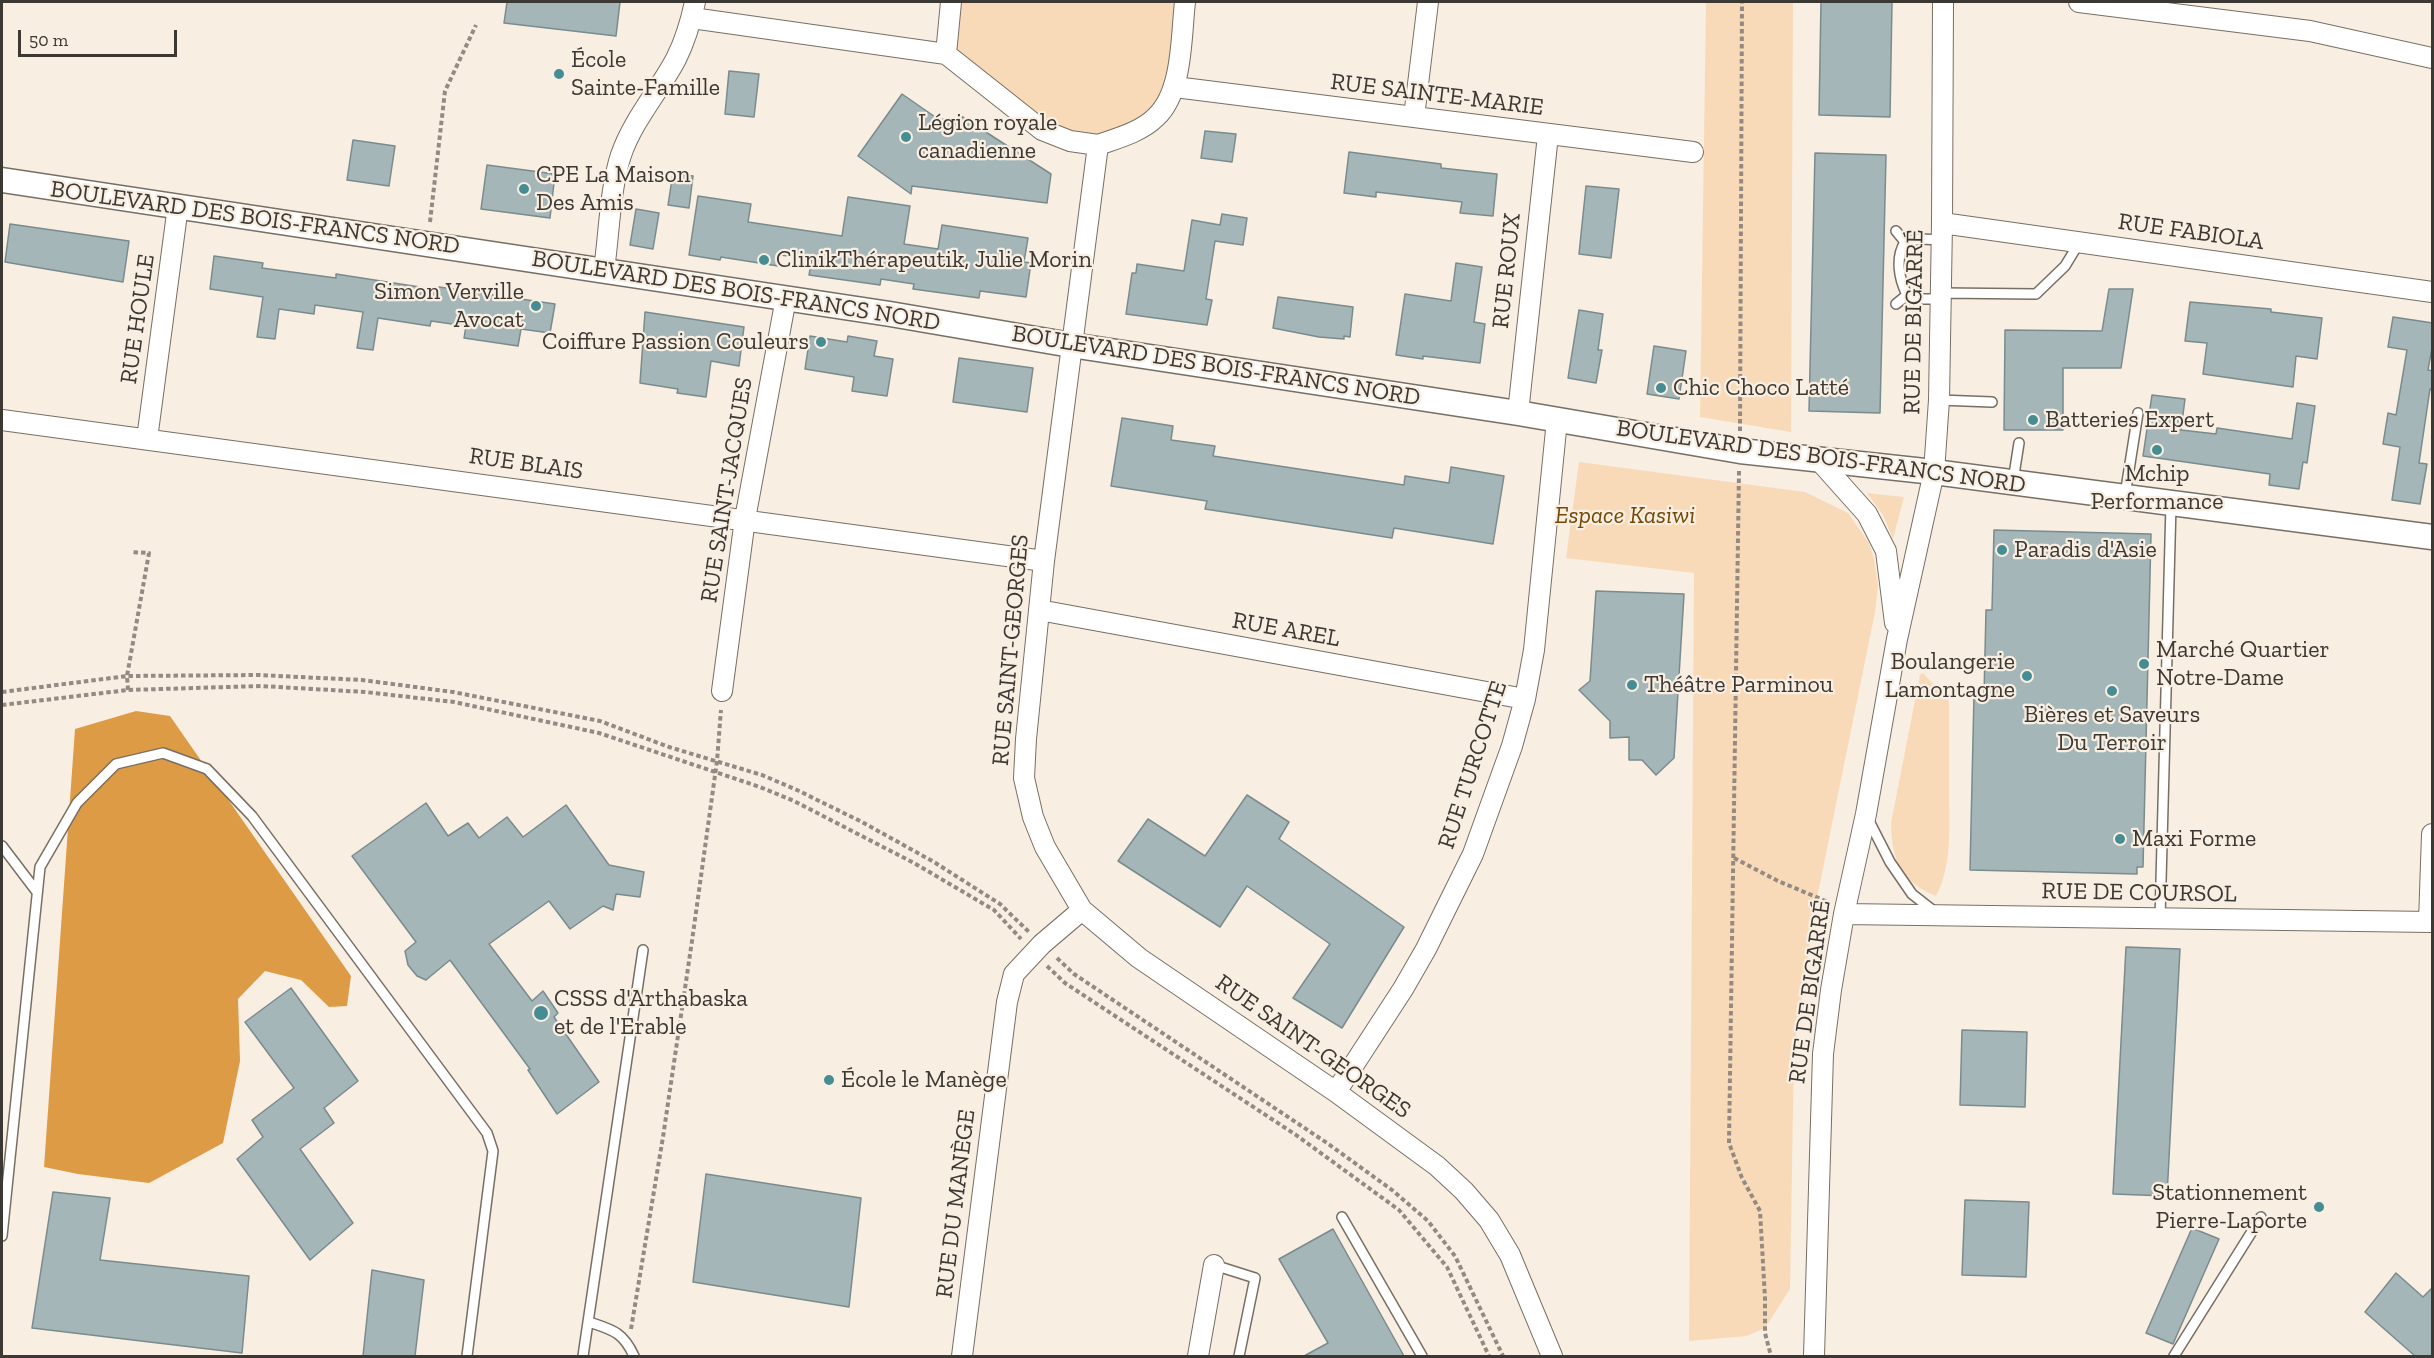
<!DOCTYPE html>
<meta charset="utf-8">
<style>
body{margin:0}
#map{position:relative;width:2434px;height:1358px;overflow:hidden;background:#f9eee2;font-family:"Zilla Slab",serif}
canvas{display:block}
.frame{position:absolute;inset:0;border:3px solid #3c3833;pointer-events:none}
.scale{position:absolute;left:18px;top:30px;width:159px;height:27px;box-sizing:border-box;border:3px solid #3c3833;border-top:0;padding-left:8px;font-size:18px;line-height:21px;white-space:nowrap;color:#3c3833;-webkit-text-stroke:4px #f9eee2;paint-order:stroke}
</style>
<div id="map">
<canvas width="2434" height="1358"></canvas>
<div class="frame"></div>
<div class="scale">50 m</div>
</div>
<script>
const c = document.querySelector('canvas').getContext('2d');
c.lineJoin = 'round';
function fillPath(path, color) {
  c.fillStyle = color;
  c.fill(path, 'evenodd');
}
function trace(path, color, width, dash) {
  c.strokeStyle = color;
  c.lineWidth = width;
  c.lineCap = dash ? 'butt' : 'round';
  c.setLineDash(dash || []);
  c.stroke(path);
}
function write(font, color, halo, rows, align = 'center') {
  c.font = font + ' "Zilla Slab",serif';
  c.lineWidth = 4.5;
  c.setLineDash([]);
  c.textBaseline = 'middle';
  c.strokeStyle = halo;
  c.fillStyle = color;
  for (const [text, x, y, turn = 0] of rows) {
    c.save();
    c.translate(x, y);
    c.rotate((+turn || 0) * Math.PI / 180);
    c.textAlign = isNaN(turn) ? turn : align;
    if (halo) c.strokeText(text, 0, 0);
    c.fillText(text, 0, 0);
    c.restore();
  }
}
fillPath(new Path2D(`
 M951,2H1185L1175,87L1128,135L1070,141L946,54Z
 M1706,2H1793L1791,432L1700,417Z
 M1579,462L1805,492L1848,513L1869,543L1874,558L1878,586L1875,612L1815,908L1794,1049L1790,1289L1765,1328L1747,1336L1689,1341L1694,573L1566,558Z
 M1867,493L1904,497L1893,539L1883,515Z
 M1923,673L1949,701C1949,731 1949,761 1949,790C1949,825 1953,864 1936,896C1900,881 1892,861 1891,823L1920,675Z`), '#f8dab9');
fillPath(new Path2D(`
 M136,711L170,716L351,976L347,1006L329,1007L301,980L265,971L238,999L240,1061L223,1143L149,1183L78,1174L44,1167L75,729Z`), '#de9b46');
const building = new Path2D(`
 M507,2H620L616,36L504,23Z
 M1821,2H1892L1890,117L1819,115Z
 M729,71L759,74L754,117L725,114Z
 M902,94L941,121L943,119L954,126L961,116L1051,174L1047,203L912,186L911,194L858,156Z
 M1205,131L1236,134L1232,162L1201,158Z
 M353,140L395,146L389,186L347,180Z
 M1349,152L1441,164V168L1497,174L1493,216L1460,213L1462,202L1376,192V197L1344,193Z
 M1815,153L1886,155L1880,413L1809,411Z
 M487,165L555,174L550,218L481,209Z
 M673,173L693,176L689,208L668,205Z
 M1586,186L1619,189L1611,258L1579,254Z
 M698,196L751,204L748,222L842,236L848,197L910,206L904,244L938,249L942,225L1028,238L1024,262L1031,263L1026,297L980,291L979,298L913,289L914,284L881,279L880,285L809,275L812,259L780,255L778,266L721,257L720,260L689,255Z
 M636,209L659,213L653,249L630,245Z
 M1222,214L1247,218L1243,245L1215,241L1206,299L1212,300L1207,325L1126,314L1132,273H1136L1137,264L1184,271L1192,220L1220,225Z
 M10,224L129,241L123,282L5,262Z
 M214,256L263,263L262,268L336,278V274L439,290V287L555,304L550,333L521,329L518,346L464,338L466,326L431,321L430,326L378,318L373,350L357,348L363,312L315,305L314,314L279,309L275,339L257,337L263,297L210,289Z
 M1456,263L1482,267L1474,322L1485,324L1480,363L1423,356V359L1396,355L1405,294L1451,301Z
 M2109,289H2133L2121,368H2063V430H2004L2005,330L2102,331Z
 M1278,297L1353,307L1350,337L1344,336V339L1319,337L1273,328Z
 M2190,302L2271,309V312L2322,318L2317,359L2296,356L2293,387L2203,374L2207,343L2185,341Z
 M1579,310L1603,314L1598,350H1602L1596,383L1568,378Z
 M645,312L744,327L739,366L711,361L706,397L677,393L678,389L640,383Z
 M2393,317L2433,323V342L2428,370L2433,371V390L2430,389L2419,463L2427,464L2420,504L2392,500L2400,447L2383,444L2388,413L2396,415L2407,350L2388,347Z
 M810,336L847,342L848,336L877,341L874,356L893,359L887,396L852,391L854,377L805,369Z
 M1654,346L1686,351L1679,399L1647,394Z
 M959,358L1033,368L1027,412L953,402Z
 M2152,395L2185,399L2181,430L2216,434L2217,428L2292,439L2297,403L2315,406L2307,463L2303,462L2299,489L2269,485L2270,474L2143,456Z
 M1122,418L1173,426L1171,440L1215,446L1213,456L1404,485L1405,476L1449,483L1451,467L1504,476L1493,544L1394,528L1392,538L1205,509L1207,501L1111,486Z
 M1994,530L2151,534L2143,867H2137V874L1970,870L1974,695H1984L1986,610H1992Z
 M1596,591L1684,594L1674,758L1656,775L1642,760H1629V737L1610,738V721L1579,690L1590,681Z
 M1247,795L1289,822L1279,839L1404,927L1342,1028L1293,998L1330,944L1247,886L1220,927L1118,861L1148,819L1205,856Z
 M426,803L448,836L468,823L479,838L507,817L523,837L566,805L609,865L644,872L640,897L616,894L613,910L603,906L570,929L549,901L489,944L532,1001L543,991L558,1013L554,1017L599,1082L557,1114L528,1070L530,1069L450,960L426,980L417,976L408,965L405,951L416,942L352,856Z
 M2126,947L2180,949L2167,1196L2113,1194Z
 M291,988L358,1081L324,1108L334,1123L300,1149L353,1223L310,1260L237,1159L263,1137L252,1120L294,1088L245,1022Z
 M1962,1030L2027,1032L2025,1107L1960,1105Z
 M706,1174L861,1198L849,1307L693,1282Z
 M53,1192L110,1198L100,1260L249,1276L242,1353L32,1328Z
 M1965,1200L2029,1202L2026,1277L1962,1275Z
 M2192,1228L2219,1239L2173,1344L2146,1333Z
 M1333,1229L1404,1356H1304L1328,1343L1279,1259Z
 M372,1270L424,1280L415,1356H363Z
 M2396,1273L2423,1297L2433,1287V1356H2415L2365,1312Z`);
fillPath(building, '#a4b6b8');
trace(building, '#7a8b8d', 1.5);
const service = new Path2D(`
 M1896,231L1905,242
 M1941,293L2036,294L2065,266L2079,243
 M1941,299H1920L1907,295C1899,279 1895,258 1905,242L1921,239L1942,240
 M1896,304L1907,295
 M1939,400L1992,402
 M2013,481L2019,443
 M2125,495L2138,413
 M1867,817L1890,862L1912,894L1935,912
 M2,846L37,892
 M2160,919L2171,504
 M1342,1217L1422,1356
 M2,1236L40,867L77,803L116,764L163,753L207,769L252,816L487,1133L493,1151L467,1356
 M1214,1265L1255,1278L1239,1356
 M589,1322C613,1330 623,1332 634,1356
 M583,1356L643,950
 M2174,1356L2261,1217`);
const minor = new Path2D(`
 M1185,2C1181,36 1183,92 1156,117C1141,132 1118,138 1098,145L1044,561L1026,739L1024,778L1033,817L1045,847L1082,910L1139,958L1336,1092L1437,1166L1464,1191L1489,1220L1510,1255L1552,1356
 M2079,2L2310,31L2432,58
 M692,18L946,54L1042,130L1070,141L1098,145
 M946,54L951,2
 M1175,87L1693,152
 M1414,117L1428,2
 M1942,223L2432,292
 M604,270C609,235 610,188 621,155C633,120 659,91 676,59C685,41 691,21 695,2
 M1518,413L1548,135
 M2,420L1044,561
 M147,439L178,206
 M1817,458L1867,514L1886,551L1895,623
 M1039,610L1525,699
 M722,691L745,519L786,298
 M1844,914L2432,922
 M2429,922L2432,834
 M1336,1092L1403,989L1426,949L1473,854L1512,746L1525,699L1534,650L1557,420
 M962,1356L1007,1002L1014,974L1042,944L1082,910
 M1198,1356L1214,1265
 M1814,1356L1823,1054L1831,990L1844,914L1866,814L1897,639L1934,472L1939,400L1942,223L1943,2`);
const tertiary = new Path2D(`
 M2,180L890,314L1071,345L1518,413L1740,451L1934,472L2432,537`);
trace(service, '#786f64', 12);
trace(minor, '#786f64', 22);
trace(tertiary, '#786f64', 27);
trace(new Path2D(`
 M430,222L445,91L476,25
 M1740,431L1742,2
 M1739,471L1729,1143L1742,1178L1760,1211L1765,1298V1333L1771,1356
 M128,690L127,676L149,553L131,552
 M2,692L127,676L258,675L362,680L453,692L600,721L669,747L762,775L797,790L862,822L934,862L1000,904L1029,932
 M2,705L128,690L261,686L365,692L454,702L599,733L760,787L794,801L914,863L994,910L1021,939
 M1734,858L1778,881L1828,902
 M1057,958L1074,974L1327,1143L1392,1190L1428,1221L1455,1256L1503,1356
 M1047,966L1065,983L1296,1135L1399,1210L1447,1267L1489,1356
 M631,1329L663,1137L692,941L717,761L721,710`), '#938b83', 4, [4.5, 3]);
trace(service, '#fff', 9);
trace(minor, '#fff', 20);
trace(tertiary, '#fff', 24);
for (const [x, y, r, color] of [
 [559,74,6,"#458d93"],
 [906,137,6,"#458d93"],
 [524,189,6,"#458d93"],
 [764,260,6,"#458d93"],
 [536,306,6,"#458d93"],
 [821,342,6,"#458d93"],
 [1661,388,6,"#458d93"],
 [2033,420,6,"#458d93"],
 [2157,450,6,"#458d93"],
 [2002,550,6,"#458d93"],
 [2144,664,6,"#458d93"],
 [2027,676,6,"#458d93"],
 [1632,685,6,"#458d93"],
 [2112,691,6,"#458d93"],
 [2120,839,6,"#458d93"],
 [541,1013,8,"#458d93"],
 [829,1080,6,"#458d93"],
 [2319,1207,6,"#458d93"]
]) {
  const dot = new Path2D();
  dot.arc(x, y, r, 0, 2 * Math.PI);
  c.fillStyle = color;
  c.fill(dot);
  trace(dot, '#f9eee2', 2);
}
write('24px', '#3c3833', '#f9eee2', [
 ["École",571,60],
 ["Sainte-Famille",571,88],
 ["Légion royale",918,123],
 ["canadienne",918,151],
 ["CPE La Maison",536,175],
 ["Des Amis",536,203],
 ["ClinikThérapeutik, Julie Morin",776,260],
 ["Simon Verville",524,292,"right"],
 ["Avocat",524,320,"right"],
 ["Coiffure Passion Couleurs",809,342,"right"],
 ["Chic Choco Latté",1673,388],
 ["Batteries Expert",2045,420],
 ["Mchip",2157,474,"center"],
 ["Performance",2157,502,"center"],
 ["Paradis d'Asie",2014,550],
 ["Marché Quartier",2156,650],
 ["Notre-Dame",2156,678],
 ["Boulangerie",2015,662,"right"],
 ["Lamontagne",2015,690,"right"],
 ["Théâtre Parminou",1644,685],
 ["Bières et Saveurs",2112,715,"center"],
 ["Du Terroir",2112,743,"center"],
 ["Maxi Forme",2132,839],
 ["CSSS d'Arthabaska",554,999],
 ["et de l'Erable",554,1027],
 ["École le Manège",841,1080],
 ["Stationnement",2307,1193,"right"],
 ["Pierre-Laporte",2307,1221,"right"]
], 'left');
write('24px', '#3c3833', '#f9eee2', [
 ["RUE SAINTE-MARIE",1437,95,7],
 ["BOULEVARD DES BOIS-FRANCS NORD",255,218,8],
 ["RUE FABIOLA",2191,232,8],
 ["RUE ROUX",1507,271,-84],
 ["BOULEVARD DES BOIS-FRANCS NORD",736,291,9],
 ["RUE HOULE",138,319,-82],
 ["RUE DE BIGARRÉ",1914,322,-89],
 ["BOULEVARD DES BOIS-FRANCS NORD",1216,366,9],
 ["BOULEVARD DES BOIS-FRANCS NORD",1821,457,8],
 ["RUE BLAIS",526,464,8],
 ["RUE SAINT-JACQUES",727,490,-81],
 ["RUE AREL",1286,630,10],
 ["RUE SAINT-GEORGES",1011,650,-85],
 ["RUE TURCOTTE",1473,765,-72],
 ["RUE DE COURSOL",2139,893,1],
 ["RUE DE BIGARRÉ",1810,992,-82],
 ["RUE SAINT-GEORGES",1313,1047,35],
 ["RUE DU MANÈGE",956,1204,-83]
]);
write('italic 24px', '#754904', '#f9eee2', [
 ["Espace Kasiwi",1625,516]
]);
</script>
